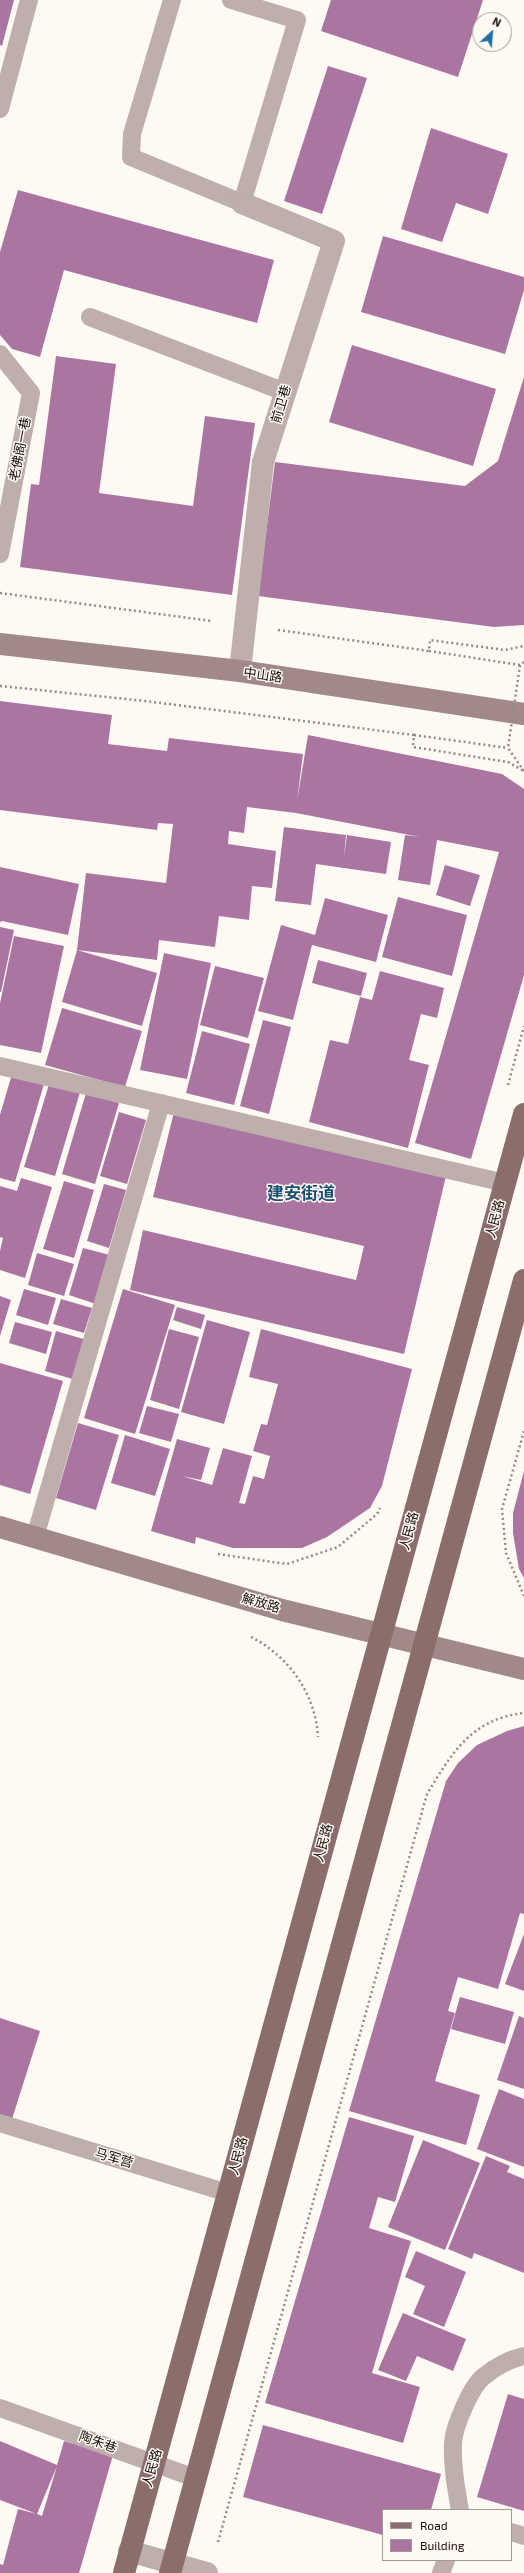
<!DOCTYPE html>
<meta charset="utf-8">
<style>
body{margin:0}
#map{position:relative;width:524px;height:2573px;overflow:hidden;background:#fff9f4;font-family:"Exo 2",sans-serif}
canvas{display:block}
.legend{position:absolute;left:382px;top:2509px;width:130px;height:52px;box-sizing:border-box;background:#fff9f4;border:1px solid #a19a94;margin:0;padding:5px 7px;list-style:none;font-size:12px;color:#150b05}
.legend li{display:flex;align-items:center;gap:8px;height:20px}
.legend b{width:20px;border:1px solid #a19a94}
.north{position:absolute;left:472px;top:12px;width:40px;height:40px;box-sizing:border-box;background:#fff9f4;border:1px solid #a19a94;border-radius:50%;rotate:26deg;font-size:11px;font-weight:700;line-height:16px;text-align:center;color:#150b05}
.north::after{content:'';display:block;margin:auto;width:14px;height:18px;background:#1e71a1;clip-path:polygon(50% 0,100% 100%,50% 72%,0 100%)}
</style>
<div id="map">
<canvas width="524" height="2573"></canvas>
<ul class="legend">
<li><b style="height:5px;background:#8b6e6c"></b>Road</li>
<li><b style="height:11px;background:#aa76a1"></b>Building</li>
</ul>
<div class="north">N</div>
</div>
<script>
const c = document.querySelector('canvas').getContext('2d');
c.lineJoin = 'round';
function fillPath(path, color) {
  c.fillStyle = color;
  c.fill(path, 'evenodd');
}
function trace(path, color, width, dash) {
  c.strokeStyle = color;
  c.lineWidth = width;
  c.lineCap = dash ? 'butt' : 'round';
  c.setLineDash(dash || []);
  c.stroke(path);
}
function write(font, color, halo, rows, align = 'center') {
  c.font = font + ' "Exo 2","Noto Sans SC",sans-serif';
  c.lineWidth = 3;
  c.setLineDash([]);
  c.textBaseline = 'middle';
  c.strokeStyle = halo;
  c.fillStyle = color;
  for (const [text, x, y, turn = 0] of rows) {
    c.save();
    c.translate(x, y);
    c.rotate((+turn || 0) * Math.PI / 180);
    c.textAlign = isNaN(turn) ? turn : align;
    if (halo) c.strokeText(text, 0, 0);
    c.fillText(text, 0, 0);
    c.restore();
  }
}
fillPath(new Path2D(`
 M0,0H14L2,46L0,45Z
 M331,0H483L458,77L321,31Z
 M328,66L367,78L322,214L284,201Z
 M431,128L508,154L488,214L456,203L442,242L401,229Z
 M18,190L274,260L257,323L64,270L40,357L12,349L0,335V252Z
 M383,236L524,277V290L505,354L361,312Z
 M352,345L496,389L473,466L329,422Z
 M56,356L116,364L99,493L193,506L205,416L255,423L232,595L20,567L31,484L39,485Z
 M524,377V625L494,627L258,596L275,462L465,486L498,461Z
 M0,701L112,715L108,744L167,751L169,738L303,754L297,801L308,735L502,774L524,789V975L471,1159L415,1143L499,852L437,840L430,885L398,880L405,835L420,837L296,813L247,807L244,833L229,831L228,844L276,851L272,888L252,886L249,920L219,916L215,947L159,940L157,960L77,950L157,973L142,1026L62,1002L77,950L86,873L166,883L173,824L158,823L157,830L0,810Z
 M284,827L346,835L344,857L347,835L391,842L386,874L316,864L311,905L275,901Z
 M445,865L480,875L470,906L436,895Z
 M0,867L79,884L68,935L2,921L0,922Z
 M398,897L467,915L452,976L382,957Z
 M325,898L388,915L376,962L312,945L293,1020L258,1011L281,925L315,935Z
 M0,927L14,930L1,992H0Z
 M14,936L64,946L41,1053L0,1045V1003Z
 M164,953L211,963L187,1079L140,1070Z
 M318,960L367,973L361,996L312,983Z
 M215,966L264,978L248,1038L200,1025Z
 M380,971L444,988L437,1018L421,1014L409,1060L429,1065L408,1148L309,1122L330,1040L348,1044L360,997L372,1000Z
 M62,1008L142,1031L125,1087L45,1065Z
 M263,1020L291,1027L269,1114L240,1106Z
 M202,1031L250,1044L234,1105L186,1093Z
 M12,1074L44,1084L15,1182L0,1178V1115Z
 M50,1081L81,1089L55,1176L24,1167Z
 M86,1093L119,1103L95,1184L62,1174Z
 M119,1112L146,1120L127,1184L100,1176Z
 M174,1112L446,1176L404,1354L130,1290L143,1230L356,1280L364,1246L153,1197Z
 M21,1178L52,1187L25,1278L0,1270V1251L3,1238L0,1237V1186L17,1191Z
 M64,1181L94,1190L74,1258L43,1249Z
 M104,1184L126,1190L109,1248L87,1241Z
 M83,1248L110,1255L96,1304L69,1295Z
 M37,1253L74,1264L64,1296L28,1285Z
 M24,1289L56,1298L48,1325L16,1315Z
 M123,1289L175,1305L135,1434L84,1418Z
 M0,1296L11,1300L0,1336Z
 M61,1299L92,1308L84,1333L53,1324Z
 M177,1307L205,1315L201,1329L173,1320Z
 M207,1320L250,1332L224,1424L181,1412Z
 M15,1322L52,1332L46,1354L9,1343Z
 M169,1329L199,1337L179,1409L150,1400Z
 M261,1329L412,1369L382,1486L370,1508L327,1537L302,1548H233L196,1537L195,1544L151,1531L177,1439L210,1448L201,1480L182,1476L212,1485L223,1448L252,1456L239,1503L245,1504L253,1476L264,1479L270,1456L253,1451L261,1424L267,1425L278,1384L249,1377Z
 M56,1331L87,1340L76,1380L45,1371Z
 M0,1363L63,1381L30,1494L0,1485Z
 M147,1406L179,1414L171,1442L139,1433Z
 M78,1423L119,1435L96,1510L56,1498Z
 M125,1435L170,1449L155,1496L111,1483Z
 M524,1471V1578L519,1569L513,1533V1513Z
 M524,1726V1914L520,1913L498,1989L458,1977L448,2011L455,2013L435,2081L480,2095L466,2145L349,2111L446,1781L458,1763L477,1745L507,1731Z
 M524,1934V1991L505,1984Z
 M460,1997L514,2012L505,2044L451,2029Z
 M519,2016L524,2018V2089L497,2080Z
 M0,2018L40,2031L12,2119L0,2115Z
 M499,2089L524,2099V2167L477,2149Z
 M349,2117L414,2136L395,2202L378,2197L369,2228L411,2241L372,2373L420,2387L403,2443L265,2403Z
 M423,2140L480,2163L445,2250L388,2227Z
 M486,2156L510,2166L507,2172L524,2179V2273L474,2253L472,2259L448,2249Z
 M416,2251L466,2272L444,2327L413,2314L425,2286L405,2277Z
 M403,2313L466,2339L453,2371L417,2356L406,2381L378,2370Z
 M508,2394L524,2399V2511L477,2497Z
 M263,2425L441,2474L431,2510H383V2535L243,2497Z
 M0,2441L57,2465L64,2441L113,2455L79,2573H0V2564L3,2565L18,2509L37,2514L0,2500ZM57,2466L42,2516L37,2514Z`), '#aa76a1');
trace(new Path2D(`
 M0,593L212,621
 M278,630L429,651L430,640L505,650L524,646
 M429,651L520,665L524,662
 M0,686L145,701L414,735L413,747L508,762L524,771
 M414,735L508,748
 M508,1085L524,1026
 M524,1431L502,1509L506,1553L524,1596
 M218,1554L287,1564L338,1547L377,1514L380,1508
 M251,1637C289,1656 316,1695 318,1737
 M218,2542L427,1794C452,1753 471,1719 524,1713`), '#928a84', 2.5, [2, 3]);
trace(new Path2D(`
 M172,0L132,134L131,157L242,203L297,20L231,0
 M0,109L29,0
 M90,317L285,392
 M0,354L31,393L0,554
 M0,1066L505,1183
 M35,1537L161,1103
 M0,2123L228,2193
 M0,2408L195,2478
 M460,2510C456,2488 452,2466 453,2443C454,2426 471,2387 483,2377C495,2367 510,2359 524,2356
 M511,2532L524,2536
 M441,2573L446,2560`), '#beaeac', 18);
trace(new Path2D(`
 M240,671L263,462L334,241L242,203
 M129,2551L207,2573`), '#beaeac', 22);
trace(new Path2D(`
 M0,644L240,671L524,714
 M0,1527L282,1610L524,1669`), '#a18987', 22);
trace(new Path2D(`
 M124,2573L524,1114
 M170,2573L524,1280`), '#8b6e6c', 22);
trace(new Path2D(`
 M520,665L508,748L524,771`), '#928a84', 2.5, [2, 3]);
write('13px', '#150b05', '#fff9f4', [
 ["前卫巷",281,404,-73],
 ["老佛阁一巷",20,449,-79],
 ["中山路",263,675,8],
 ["人民路",495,1219,-75],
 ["人民路",409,1531,-75],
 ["解放路",261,1603,16],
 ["人民路",323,1843,-75],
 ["人民路",238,2156,-75],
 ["马军营",114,2158,17],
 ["陶朱巷",98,2442,20],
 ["人民路",152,2468,-74]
]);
write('bold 17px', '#184f71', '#fff9f4', [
 ["建安街道",301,1193]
]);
</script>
